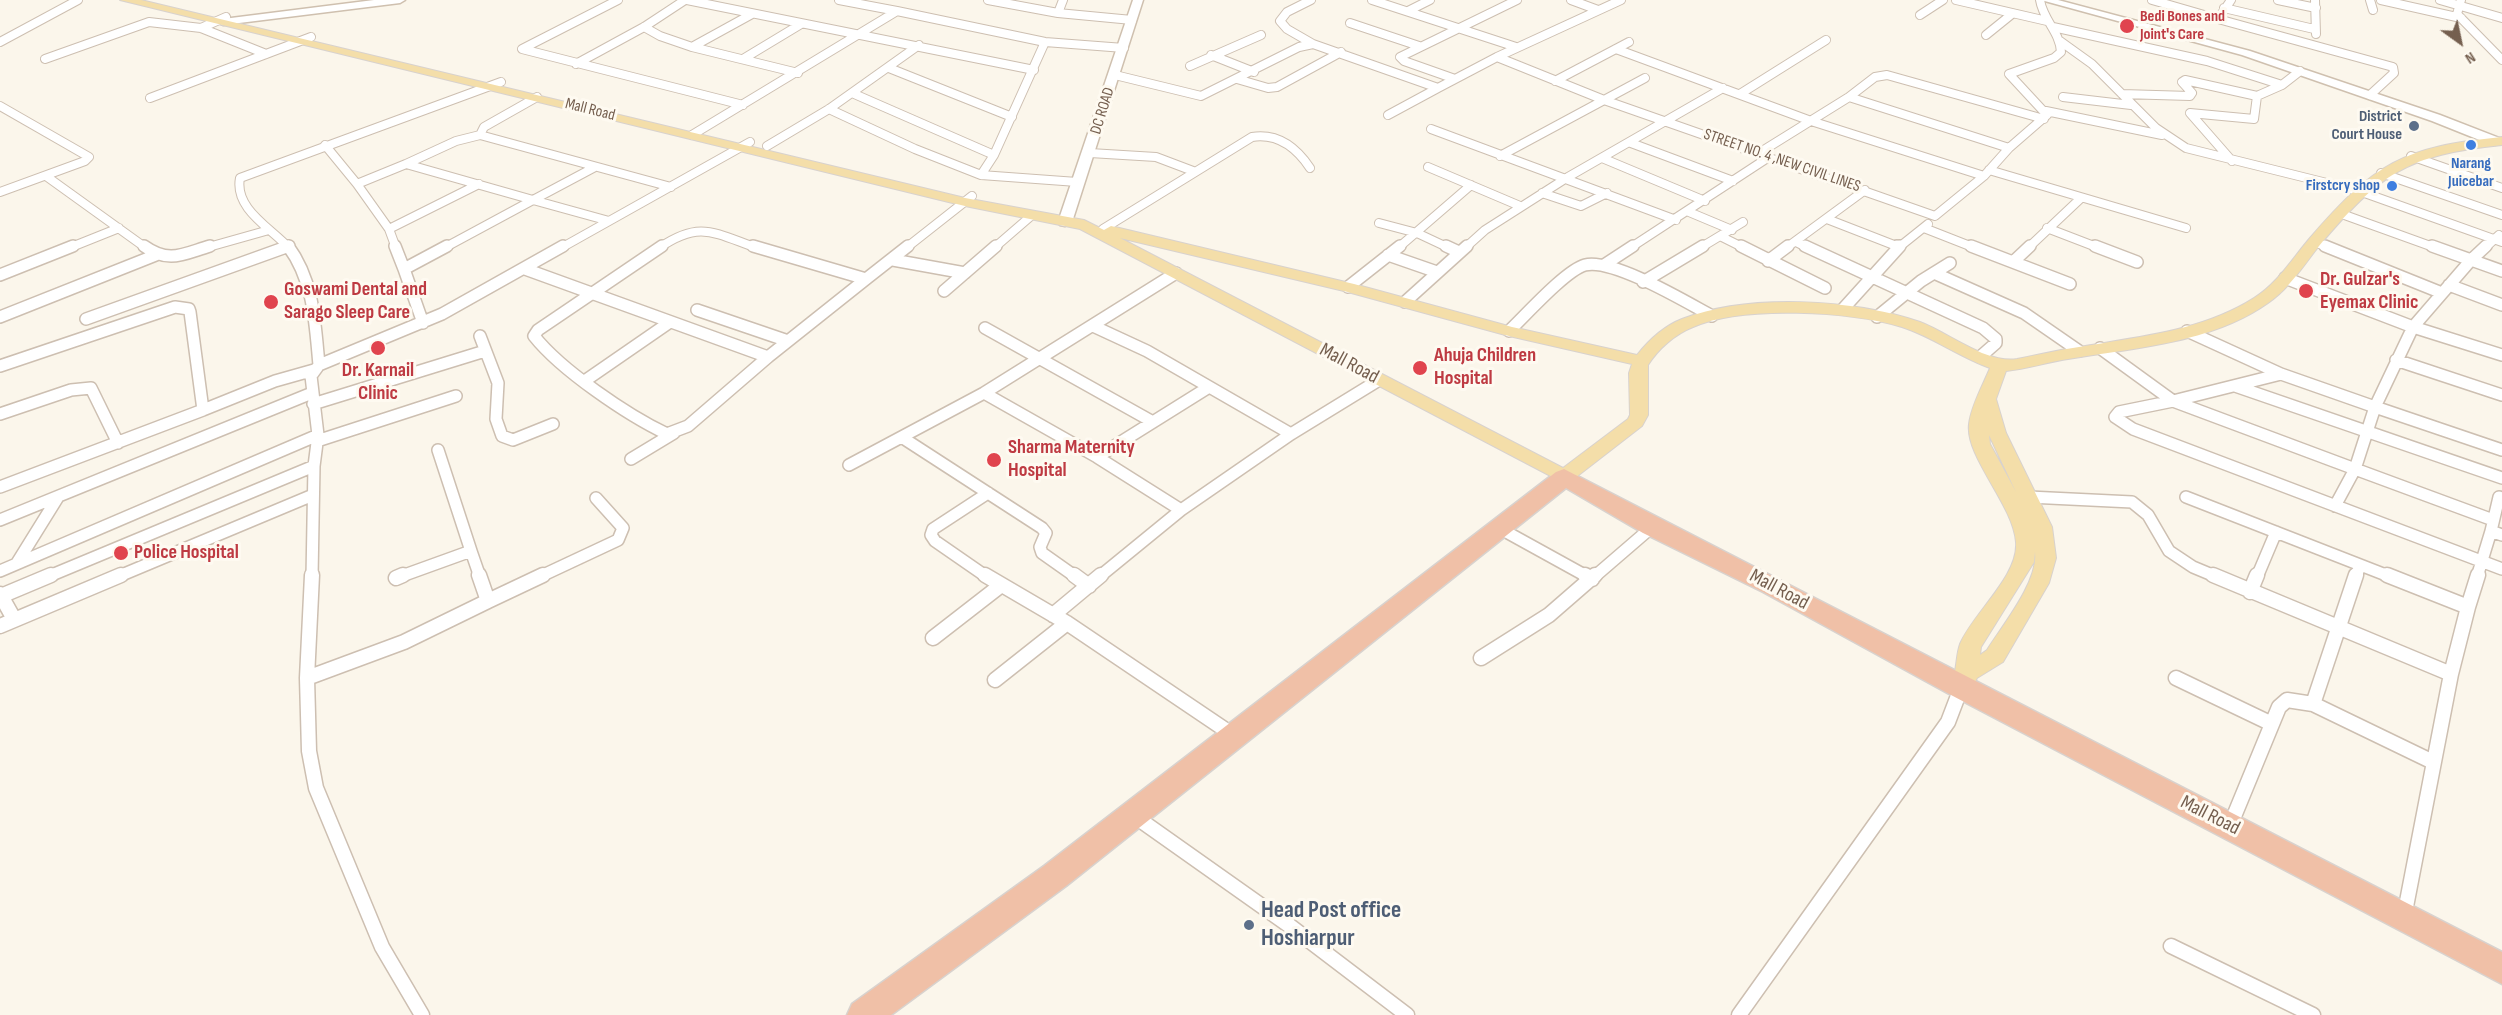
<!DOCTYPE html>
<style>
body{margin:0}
#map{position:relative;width:2502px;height:1015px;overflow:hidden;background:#fbf6eb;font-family:"Sofia Sans Condensed",sans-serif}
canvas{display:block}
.north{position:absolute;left:2430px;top:12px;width:60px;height:60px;-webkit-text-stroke:4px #fefaf1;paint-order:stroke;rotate:147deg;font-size:16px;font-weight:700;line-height:24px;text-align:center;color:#755f4f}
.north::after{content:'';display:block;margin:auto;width:21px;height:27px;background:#755f4f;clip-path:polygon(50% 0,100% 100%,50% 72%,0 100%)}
</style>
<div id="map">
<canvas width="2502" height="1015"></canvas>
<div class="north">N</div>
</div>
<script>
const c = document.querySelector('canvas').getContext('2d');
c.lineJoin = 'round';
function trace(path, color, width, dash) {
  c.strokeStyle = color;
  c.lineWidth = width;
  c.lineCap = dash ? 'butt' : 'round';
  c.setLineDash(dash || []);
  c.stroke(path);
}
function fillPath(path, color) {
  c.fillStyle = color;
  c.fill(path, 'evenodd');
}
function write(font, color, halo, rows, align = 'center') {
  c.font = font + ' "Sofia Sans Condensed",sans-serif';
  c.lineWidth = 6;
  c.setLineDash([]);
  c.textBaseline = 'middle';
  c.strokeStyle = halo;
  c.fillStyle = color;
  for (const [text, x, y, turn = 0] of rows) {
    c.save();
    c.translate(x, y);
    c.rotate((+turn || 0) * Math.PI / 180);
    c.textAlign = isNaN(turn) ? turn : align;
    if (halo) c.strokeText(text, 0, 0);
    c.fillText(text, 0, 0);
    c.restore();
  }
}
const streetFar2 = new Path2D(`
 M618,0L522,49L743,105
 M687,0L1034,70
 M839,0L897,11
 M988,0L1058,13
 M1063,0L1058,13L1132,20
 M1311,0L1287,12L1280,21L1287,29L1313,44
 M1372,0L1516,47
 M1571,0L1598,10
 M1621,0L1497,57L1604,100L1935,216L1984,176L2009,148L2047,115L2009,74L2054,58L2061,52C2060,32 2043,20 2040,0
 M1956,0L2047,21
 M2152,0L2218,19
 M2231,0L2218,19L2393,67L2394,73L2370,95
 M2278,0L2316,8
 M2315,0L2316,34
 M2370,0L2373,10
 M2381,0L2461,18
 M2440,0L2502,18
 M2461,0L2457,14L2502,60
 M2224,8L2314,29
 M1408,11L1430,0
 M1920,15L1943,0
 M1350,23L1419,46
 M644,27L660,36L692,47L752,14
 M2053,27L2207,61L2282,85
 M201,28L226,17
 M1986,35L2012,14
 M2060,41L2092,64L2156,128L2186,148L2359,191L2502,242
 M0,42L78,0
 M692,47L798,73
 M1616,49L1811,121L1984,176
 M1211,55L1254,72
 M45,59L149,22L201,28L266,54
 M743,59L801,24
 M576,64L644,27L685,0
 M1190,66L1261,35
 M889,68L1012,117
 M1115,75L1201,96L1299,47L1313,44L1438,88L1497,57
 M1237,79L1268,88L1277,87L1341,52
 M1455,79L1404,61L1400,57L1517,0
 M1555,81L1629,42
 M852,93L994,155
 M1740,94L1826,40
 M2122,94L2190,96L2192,93L2182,82L2185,80L2257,96
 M1849,97L2009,148
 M2063,97L2131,105
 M150,98L311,37
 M0,106L89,157L85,161L0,192
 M829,109L915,149L981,175L1077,182
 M2046,111L2162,135
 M1388,115L1438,88
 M1431,129L1676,220
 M480,135L484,127L537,97
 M692,135L897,11L1045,42L1124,48
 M1631,143L1733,181
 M325,145L357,184
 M767,146L829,109L919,45
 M1090,153L1156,157L1193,171
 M1759,153L1849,97L1875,77L1887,75L2044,119
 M1500,156L1645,78
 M2411,156L2502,188
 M1602,158L1705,201
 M2232,161L2190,113L2254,119L2257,96L2282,85L2300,71
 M595,167L533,200L406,164L456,141L480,135L671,187
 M1428,167L1520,206
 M1989,170L2186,228
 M2381,173L2502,215
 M981,175L994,155L1045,42
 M46,176L146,248
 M1542,193L1581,206L1607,193
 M1689,212L1732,230
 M2339,213L2436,248
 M1827,219L1899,247
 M1379,223L1417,233L1449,248
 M1924,228L1975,248
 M2047,228L2099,248
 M389,229L479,184
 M1103,229L1252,137C1278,133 1296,147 1310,168
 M1722,237L1744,248
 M1796,242L1808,248
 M2315,242L2329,248
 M69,248L119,228
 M205,248L269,230
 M284,248L289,246
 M289,248C271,228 234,209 240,178L501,82
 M396,248L389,229L357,184L406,164
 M444,248L533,200L609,221
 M561,248L750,142
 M659,248C700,220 714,233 757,248
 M906,248L972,196
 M994,248L1031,216
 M1398,248L1471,185
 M1465,248L1485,230L1568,177L1723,88
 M1630,248L1769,157
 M1700,248L1743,222
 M1786,248L1865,190
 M1898,248L1928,224
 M2028,248L2081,198
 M2485,248L2499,235`);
const streetFar1 = new Path2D(`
 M144,246C169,264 183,254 210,246
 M288,246C314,281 315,323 319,365
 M395,246L404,269
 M662,246L538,330L534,336C561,370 627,415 667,434L688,426L768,357L866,279L753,246
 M1446,246L1459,252
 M1741,246L1825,288
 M1805,246L1983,328L1996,339V343L1980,357
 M1897,246L1899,247
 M1971,246L2070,284
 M2095,246L2137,262
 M2325,246L2442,293
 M2432,246L2502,271
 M1388,255L1437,272
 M893,260L965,273
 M1768,261L1788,246
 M2013,262L2030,246
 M1604,265L1633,246
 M525,269L768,357
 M1934,273L2024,313L2079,351
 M0,275L73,246
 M2285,278L2413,327L2471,260L2486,246
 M866,279L908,246
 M1643,282L1703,246
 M2449,285L2502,305
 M1348,287L1400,246
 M944,291L996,246
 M1405,302L1467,246
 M1843,309L1900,246
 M697,310L788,341
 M0,317L156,255
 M1877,317L1921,281L1950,263
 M86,319L289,246
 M423,323L404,269L447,246
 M1093,326L1147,351L1291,434
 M985,328L1153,422
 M1509,331C1525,316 1566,270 1585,265C1613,258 1686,302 1712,316
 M2187,331L2281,374
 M480,336L498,383L496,419L502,436L513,440L553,424
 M2100,348L2173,401
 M2502,355L2413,327L2375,407L2502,450
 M2396,360L2502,395
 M0,366L175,307L189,309L190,312L203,410L275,381L314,370
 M2281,374L2375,407L2355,469L2173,401Z
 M586,380L670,322
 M2235,386L2502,478
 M984,393L1097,457L1181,510
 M2173,401L2119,412L2115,417L2133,429L2502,569
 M313,404L485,351
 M0,414L71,390L91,388L118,443
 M903,438L1042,528L1046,533L1040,547L1042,553L1076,577
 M317,441L456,396
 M438,450L471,551
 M1097,457L1209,387
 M631,459L674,433
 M849,465L984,393L1176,273
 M2355,469L2493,520
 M0,487L203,410
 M2029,497L2132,502L2148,515L2169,551L2193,567L2217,577
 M2186,497L2391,577
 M2502,498L2499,497L2491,531L2502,535
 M2335,506L2355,469
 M0,520L312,393
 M1501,529L1588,577
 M17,563L58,497
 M0,571L318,435
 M47,577L314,466
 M117,577L313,495
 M312,577L314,466L318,435L311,376L319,365L442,314L563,246
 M399,577L471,551L480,577
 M539,577L618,540L623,528L596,498
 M987,577L935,541L931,535L933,529L988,493
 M1099,577L1181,510L1291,434L1379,380
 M1594,577L1652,527
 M2257,577L2276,532
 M2356,577L2360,565
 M2477,577L2491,531`);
const street = new Path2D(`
 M312,575L307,678L309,751L316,788L382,947L422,1015
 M985,575L1067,623L1233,735
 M1074,575L1089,586
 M1585,575L1592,579
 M2213,575L2451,674L2468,607
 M2387,575L2468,607L2478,575
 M396,578L403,575
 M2250,592L2257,575
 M0,594L14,619
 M1,596L51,575
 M488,601L543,575
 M1053,615L1101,575
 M0,626L121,575
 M933,638L1000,586
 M1481,658L1549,615L1595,575
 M307,678L404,642L488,601L479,575
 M2176,678L2272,724
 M995,680L1067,623
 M2313,704L2356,575
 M1133,815L1290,926L1407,1015
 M2230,826L2279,707L2287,700L2313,704L2433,762
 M2404,917L2451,674
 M2171,946L2313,1015
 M1739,1015L1948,722L1961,688`);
const secondary = new Path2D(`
 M374,0H405L400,3L223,25L217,22L223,19Z
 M1133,0H1143L1072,222L1065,226L1060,225L1058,222Z
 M2041,0H2058L2250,51L2440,115L2502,139V144L2492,145L2432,121L2242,55Z`);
const primary = new Path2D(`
 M120,0H141L965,198L1084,220L1104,230L1111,226L1354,284L1512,327L1637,355C1649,340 1664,326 1682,319C1747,293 1855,299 1920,322C1949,333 1987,364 2017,359C2038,355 2058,350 2079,347C2138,337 2202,331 2254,298C2277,284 2292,259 2310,238C2375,163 2402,147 2502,137V145C2406,155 2381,173 2319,246C2303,266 2289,289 2268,303C2212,343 2134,348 2068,359C2048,362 2027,369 2006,371L1996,399L2006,433L2052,527L2056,558L2049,583L2003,662L1977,678L1969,694L1961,697L1953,694L1950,688C1958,670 1955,658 1960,644C1973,613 2019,576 2016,542C2013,504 1965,457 1969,424C1971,406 1983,385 1990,368C1959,357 1933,337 1902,327C1850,311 1743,305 1693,327C1675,334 1658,349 1648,365V415L1642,426L1571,481L1564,483L1080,229L965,206ZM1120,238L1344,291L1509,336L1632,364L1629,373L1630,415L1628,419L1563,468ZM1989,435L2016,492L1990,444ZM2035,552C2039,581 2002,626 1987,650L1980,655L1981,647L2034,562Z`);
const highway = new Path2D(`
 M1564,469L2502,952V984L1951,695L1763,592L1643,533L1566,488L1066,886L891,1015H847L852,1004L1044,866L1556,472Z`);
trace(streetFar2, '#cdbfb1', 10);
trace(streetFar1, '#cdbfb1', 14);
trace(street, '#cdbfb1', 17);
trace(secondary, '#cfc0af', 3);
trace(primary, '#d8d2ce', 2);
trace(highway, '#d8d2ce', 3);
trace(streetFar2, '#fff', 8);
trace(streetFar1, '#fff', 11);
trace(street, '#fff', 14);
fillPath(secondary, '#fff');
fillPath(primary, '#f4dea9');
fillPath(highway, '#f0c0a7');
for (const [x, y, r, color] of [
 [2127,26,8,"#e0444e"],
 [2414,126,6,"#5c6f8a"],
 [2471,145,6,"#3f7fe0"],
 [2392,186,6,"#3f7fe0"],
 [2306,291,8,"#e0444e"],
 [271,302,8,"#e0444e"],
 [378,348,8,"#e0444e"],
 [1420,368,8,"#e0444e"],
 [994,460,8,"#e0444e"],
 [121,553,8,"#e0444e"],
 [1249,925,6,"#5c6f8a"]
]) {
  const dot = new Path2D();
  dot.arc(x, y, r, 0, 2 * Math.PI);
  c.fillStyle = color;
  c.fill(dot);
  trace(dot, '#fefaf1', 2);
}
write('bold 16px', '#be3a42', '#fefaf1', [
 ["Bedi Bones and",2140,17],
 ["Joint's Care",2140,35]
], 'left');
write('16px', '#755f4f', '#fefaf1', [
 ["Mall Road",590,110,14],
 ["DC ROAD",1103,111,-73],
 ["STREET NO. 4 ,NEW CIVIL LINES",1782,161,19]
]);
write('bold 16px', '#4e5e75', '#fefaf1', [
 ["District",2402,117],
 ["Court House",2402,135]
], 'right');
write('bold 16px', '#366cbe', '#fefaf1', [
 ["Narang",2471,164],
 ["Juicebar",2471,182],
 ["Firstcry shop",2380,186,"right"]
]);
write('bold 20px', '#be3a42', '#fefaf1', [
 ["Dr. Gulzar's",2320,280],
 ["Eyemax Clinic",2320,303],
 ["Goswami Dental and",284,290],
 ["Sarago Sleep Care",284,313],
 ["Ahuja Children",1434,356],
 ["Hospital",1434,379],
 ["Dr. Karnail",378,371,"center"],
 ["Clinic",378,394,"center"],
 ["Sharma Maternity",1008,448],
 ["Hospital",1008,471],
 ["Police Hospital",134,553]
], 'left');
write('20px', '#755f4f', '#fefaf1', [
 ["Mall Road",1349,364,28],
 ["Mall Road",1779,590,28],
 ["Mall Road",2210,816,27]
]);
write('bold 24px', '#4e5e75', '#fefaf1', [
 ["Head Post office",1261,911],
 ["Hoshiarpur",1261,939]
], 'left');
</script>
